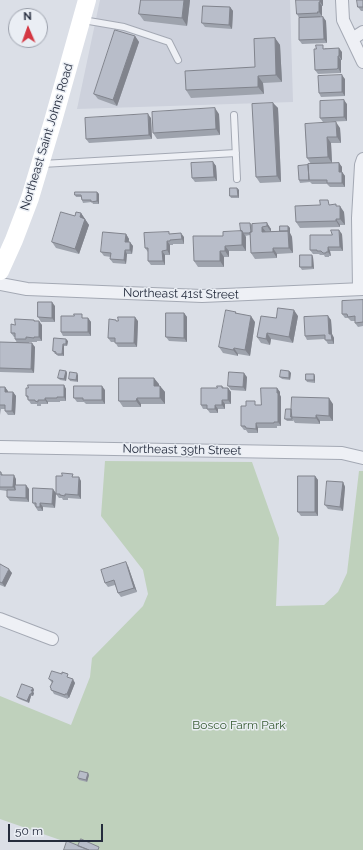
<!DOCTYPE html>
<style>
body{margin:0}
#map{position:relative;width:363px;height:850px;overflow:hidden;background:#dbdfe7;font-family:Raleway,sans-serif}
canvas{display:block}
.north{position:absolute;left:8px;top:8px;width:40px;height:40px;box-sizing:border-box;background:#eaeef4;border:1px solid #9ba0ab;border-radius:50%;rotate:358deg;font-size:11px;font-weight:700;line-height:16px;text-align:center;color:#252c3d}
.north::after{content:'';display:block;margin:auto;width:14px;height:18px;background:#d43742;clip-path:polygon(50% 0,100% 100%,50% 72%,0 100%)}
.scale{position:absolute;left:8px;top:824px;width:95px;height:18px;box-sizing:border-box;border:2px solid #252c3d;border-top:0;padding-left:5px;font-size:12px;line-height:14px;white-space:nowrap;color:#252c3d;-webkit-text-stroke:3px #eaeef4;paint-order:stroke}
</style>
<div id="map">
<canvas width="363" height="850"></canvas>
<div class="north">N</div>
<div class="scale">50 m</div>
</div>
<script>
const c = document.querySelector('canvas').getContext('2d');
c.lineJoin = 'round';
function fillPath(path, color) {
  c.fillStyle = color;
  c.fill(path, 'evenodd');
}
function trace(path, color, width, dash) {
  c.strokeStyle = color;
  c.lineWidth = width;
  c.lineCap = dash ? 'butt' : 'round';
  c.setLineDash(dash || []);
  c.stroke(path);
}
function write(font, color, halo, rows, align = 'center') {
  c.font = font + ' Raleway,sans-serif';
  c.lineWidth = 3;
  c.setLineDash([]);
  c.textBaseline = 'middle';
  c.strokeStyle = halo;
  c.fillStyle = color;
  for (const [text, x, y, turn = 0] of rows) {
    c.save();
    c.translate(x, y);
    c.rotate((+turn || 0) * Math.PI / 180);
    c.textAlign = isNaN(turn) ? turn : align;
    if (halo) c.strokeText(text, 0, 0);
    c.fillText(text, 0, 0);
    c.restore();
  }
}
fillPath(new Path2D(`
 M100,0H290L293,102L77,109Z`), '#cdd1dc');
fillPath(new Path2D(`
 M105,461L252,462L279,538L276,606L324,605L338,592L347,573L359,471H363V850H89L0,819V696L71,725L90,677L92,658L143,606L148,594L143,570L101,516Z`), '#bfd1bc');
const lane = new Path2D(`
 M83,20L124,27L169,42L178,60
 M234,115L237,179
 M42,164L236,153`);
const street = new Path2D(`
 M342,0L343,20L363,62
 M352,39L363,32
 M0,284L27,289L202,296L363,289
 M359,289L358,218L361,165L363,159
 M0,447L342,453L363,458
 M0,619L52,639`);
trace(lane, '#a4a9b4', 8);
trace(street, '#a4a9b4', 14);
trace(lane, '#eef0f5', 6);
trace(street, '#eef0f5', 12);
trace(new Path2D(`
 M0,271L14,240L30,198L53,121L87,0`), '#fff', 18);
fillPath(new Path2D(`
 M141,0H190L187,26L144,21L139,14Z
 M323,0V6H322V16H320V17H323L326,21L327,43L302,44L299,40V18L297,14Z
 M363,0V11H361L358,7Z
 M230,7L233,11L232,29L205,27L202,23Z
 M135,36L139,42L117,106L98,99L94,94Z
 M275,38L280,45L282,82L263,83L264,94L191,98L186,90L255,67Z
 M325,48L342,52V60H341V73H340L318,74L315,70Z
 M345,79V96L321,97L319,93Z
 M273,103L278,108L281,182L260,183L256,177Z
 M347,104V121L323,122L320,118Z
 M219,114L220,135L157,139L153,133Z
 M151,118L152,139L89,143L86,139Z
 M305,124L340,128L341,143H331L332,163H339L342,167V172L345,176V187H330L327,184H312L310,182L300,183L299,180L311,164L307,158Z
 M213,162L216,166L217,181L195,182L192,178Z
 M237,188L239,190V198H231L230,196Z
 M97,192L99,194V204H93L92,202L83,203L81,197H76L75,195Z
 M331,205L337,206L344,212L345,225H340V227L300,228L296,222Z
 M81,213L89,225L79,254L56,248L52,242L75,216Z
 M250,223L252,225L267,223L271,229V231H280L288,226L290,228V233L292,237L293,253L277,254V258L255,259L251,253L250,235L245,236L246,237V251H229V257H224V267H198L194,261L223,236L241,231Z
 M126,234L129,239V242L133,246L132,254H127L126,264L113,263L110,259L111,257L104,256L101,252Z
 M170,234L184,237V244H173V245H170V255H165V265H151L148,261V252L145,248Z
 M342,234L343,251H330L331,256H329V257H325L324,255H320L319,254H313L310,250L332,235Z
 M313,257L314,269L302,270L300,267Z
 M363,300V326L358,327L355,323V321H351L348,318H345L342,314Z
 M55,306V322H41L38,317Z
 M236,312L237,314L255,322L250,356L238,354V356L223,353L219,347Z
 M184,313L187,317V342L169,341L166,337Z
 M298,316L293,343L271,339L270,345L261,343L257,337L276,318Z
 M328,316L331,320L332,334L334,338V344H328L325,339L307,340L305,336Z
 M85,318H88L91,322V336H63L61,332Z
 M34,320L35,321L42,325V341H37V342H29V343L35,347L34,373L0,372V342L17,343L15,339V337H14L11,333L15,325Z
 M116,321H138L137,347H118L115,342H111L108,338Z
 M54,338L68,341L67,346H64V356H58L56,354H55L53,351Z
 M66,371L67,373L66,381L60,380L58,378Z
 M289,371L291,373L290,380L282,379L280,377Z
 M78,375V382L70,381L69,379Z
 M315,376V383L307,382L306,380Z
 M247,377L246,391L231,390L228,386Z
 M159,384V386H160L165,392V404H141V407H123L119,401Z
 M64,385L66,389V401H60V402H48V404H41V406H37V404H31L26,396Z
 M222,386L224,388H228L231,392V404H225V409H218V413H210L207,409H203L201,405L217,388Z
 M0,387H5L8,392H13L16,396L15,415H8L5,411V409H1L0,415Z
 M277,388L280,392V395L281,397V426H277V428H258V433H248L246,430H244L241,426L246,406L261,405Z
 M105,390V404H86L84,402H77L74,398Z
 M333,404V421H320V424L295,423L293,420V421H287L285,419L291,409Z
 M0,471L3,475L16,479V485L29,489V502L10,501L7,497V491L0,490Z
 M315,476L318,480V516H301L298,512Z
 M75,477L81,481V499L68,498V500H63L62,498H59L56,494Z
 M343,482L345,487L343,511L328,509L325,505Z
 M56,493L55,508L43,507V511H38L33,503Z
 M0,564L12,573L5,587L0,585Z
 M128,566L137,592L121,597L118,593L115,585L108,587L105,583Z
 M70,678L75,683L69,698H68V699L54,694L50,687L52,683L49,679Z
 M33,688L34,690L33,692L34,693L33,696H31L29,703L19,699L17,697Z
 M89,775L87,782L79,780L78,778Z`), '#9ea3ad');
fillPath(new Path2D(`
 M184,0H190L187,26L182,18Z
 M320,0H323V6L320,2Z
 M319,2L322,6V16L319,12Z
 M230,7L233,11L232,29L229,25Z
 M323,17L326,21L327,43L324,39Z
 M135,36L139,42L117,106L113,100Z
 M275,38L280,45L282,82L276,75Z
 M339,48L342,52V60L339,56Z
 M338,56L341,60V73L338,68Z
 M342,75L345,79V96L342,92Z
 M258,76L263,83L264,94L258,87Z
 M344,100L347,104V121L344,117Z
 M273,103L278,108L281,182L277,176Z
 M215,108L219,114L220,135L216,129Z
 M148,114L151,118L152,139L149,135Z
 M336,122L340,128L341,143L337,137Z
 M327,137L331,143L332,163L328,157Z
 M213,162L216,166L217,181L214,177Z
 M339,163L342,167V176L339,172Z
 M342,172L345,176V187L342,183Z
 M237,188L239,190V198L238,196Z
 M97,192L99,194V204L97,201Z
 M340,206L344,212L345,225L340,219Z
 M81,213L89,225L79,254L75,249Z
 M336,219L340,225V227L336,221Z
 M267,223L271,229V232L267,226Z
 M288,226L290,228V233L292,237L293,253L289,248Z
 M262,227L266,232H262Z
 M339,230L342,234L343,251L340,247Z
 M242,231L246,237V251L242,245Z
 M181,233L184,237V244L182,239Z
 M126,234L129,239L128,246L125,242Z
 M167,241L170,245V255L167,250Z
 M130,242L133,246L132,254L130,250Z
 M225,246L229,251V257L225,251Z
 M328,247L330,251L331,256L328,252Z
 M273,248L277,254V258L273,252Z
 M125,250L127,254L126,264L124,260Z
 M162,251L165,255V265L163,261Z
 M220,251L224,257V267L220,261Z
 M312,255L313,257L314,269L312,267Z
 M52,302L55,306V322L52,318Z
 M294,310L298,316L293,343L289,337Z
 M184,313L187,317V342L184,338Z
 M251,316L255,322L250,356L245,350Z
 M328,316L331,320L332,334L334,338V344L329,334Z
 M135,317L138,321L137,347L134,343Z
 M88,318L91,322V336L88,332Z
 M39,321L42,325V341L39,337Z
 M267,333L271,339L270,345L266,339Z
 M66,339L68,341L67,346L66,344Z
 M32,343L35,347L34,373L31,369Z
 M63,344L64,346V356L62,354Z
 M234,348L238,354V356L233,350Z
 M66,371L67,373L66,381L64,379Z
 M289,371L291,373L290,380L289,378Z
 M77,373L78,375V382L76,380Z
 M244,373L247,377L246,391L243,387Z
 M314,374L315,376V383L314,380Z
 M154,378L159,384V392L154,386Z
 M64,385L66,389V401L64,397Z
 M102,386L105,390V404L102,400Z
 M160,386L165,392V404L160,398Z
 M5,387L8,391V396L5,392Z
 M228,388L231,392V404L228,400Z
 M277,388L280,392V395L281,397V426L278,422Z
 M13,392L16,396L15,415L12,411Z
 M45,398L48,402V404L45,400Z
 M137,398L141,404V407L136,401Z
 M329,398L333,404V421L329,416Z
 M222,400L225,404V409L222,405Z
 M215,405L218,409V413L215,409Z
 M316,415L320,421V424L316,418Z
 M256,423L258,428V433L256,429Z
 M14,475L16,479V491L13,487Z
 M315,476L318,480V516L315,512Z
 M79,477L81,481V499L78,495Z
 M343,482L345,487L343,511L340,507Z
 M26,485L29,489V502L26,498Z
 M53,489L56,493L55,508L52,504Z
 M40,503L43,507V511L40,507Z
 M126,562L128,566L137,592L134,588Z
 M9,569L12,573L5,587L2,583Z
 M73,679L75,683L69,698L67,694Z
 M33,688L34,690L33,692L34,693L33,696L31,694V691Z
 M30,694L31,696L29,703L27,701Z
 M88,773L89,775L87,782L86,780Z`), '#81848d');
const building = new Path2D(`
 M141,0H184L182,18L139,14Z
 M296,0H320V2H319V12H317L318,13L297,14Z
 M357,0H363V7H358Z
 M203,6L230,7L229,25L202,23Z
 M323,17L324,39L299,40V18Z
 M115,30L135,36L113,100L94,94Z
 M275,38L276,75L258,76V87L186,90L185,71L255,67L254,39Z
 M316,45H323V49L339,48V56H338V68L337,69L315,70L314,49H316Z
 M342,75V92L319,93L318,76Z
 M344,100V117L320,118V101Z
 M273,103L277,176L256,177L252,104Z
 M215,108L216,129L153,133L152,112Z
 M148,114L149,135L86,139L85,118Z
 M336,122L337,137H327L328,157L307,158L305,124Z
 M213,162L214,177L192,178L191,163Z
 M339,163V172H342V183H327V180H309L308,164Z
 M308,165L309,180H299L298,166Z
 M230,188H237L238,196H230Z
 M75,192H97V201L91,202V200H82L81,195H75Z
 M320,200H328L329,205L336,204V206H340V219H336V221L296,222L295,206L320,205Z
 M61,212L75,216L76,212L81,213L80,217L85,219L75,249L52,242Z
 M240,223H250L251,232H250V233H243L242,231H241Z
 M267,223V226L262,227V232L288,231L289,248H273V252L251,253L250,232H252V224Z
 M280,226H288V231H280Z
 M331,230H339L340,247H328V252H326V253H323L321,251H317V250H310V235H332Z
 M242,231V245L225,246V251H220V261H194L193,236H223V232Z
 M103,232L126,234L125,242H130V250H125L124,260L110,259L111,253L101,252Z
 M169,232V234L181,233L182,239L170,240V241H167V250L162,251L163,261H148V248H145L144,233Z
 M300,255H312V267H300Z
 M363,300V322L355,323V316L348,317L347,314H342V301Z
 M38,302H52V318L38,317Z
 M278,308L294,310L289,337L267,333L266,339L257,337L261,316L276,318Z
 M226,310L236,312L235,313L251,316L245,350L234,348L233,350L219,347Z
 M166,313H184V338L166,337Z
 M74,314H82V318H88V332H61V316H74Z
 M328,316L329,334H331L332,340H325V335L305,336L304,317Z
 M118,317H135L134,343H115V338H108L109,319L116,320V321H118Z
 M15,319L34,320V321H39V337H34V338L26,337V339H15V333H11V324L15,325Z
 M54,338L66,339V344H63L62,354H56V352L53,351Z
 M0,342L32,343L31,369L0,368Z
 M60,370L66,371L64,379L58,378Z
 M281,370L289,371V378L280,377Z
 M70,372L77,373L76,380L69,379Z
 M229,372L244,373L243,387L228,386Z
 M306,374H314V380H306Z
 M119,378H154V386H160V398H137L136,401H119Z
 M28,385H64V397H57V398H45V400H38V402L35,401V400H28V396H26V388H28Z
 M74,386H102V400H83V398H74Z
 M217,386H222V388H228V400H222V405H215V409H207V405H201V388H217Z
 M0,387H5V392H13L12,411H5V405H0Z
 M261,388H277V393H278V422H274V423H256V429L246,428L245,426H241V406H246V401H255V405H261Z
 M292,397L329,398V416L316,415V418L291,417Z
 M286,409H291L292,419H285Z
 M0,472H1V475H14L13,487H0Z
 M62,473L73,474L72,477H79L78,495L65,494V496L60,495V494H56V476H62Z
 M298,476H315V512H298Z
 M327,481L343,482L340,507L325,505Z
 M15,485H26V498L7,497V490H15Z
 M33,488L53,489L52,504L40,503V507H36V503H33Z
 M126,562L134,588L118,593L114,580L105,583L101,570Z
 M0,564L9,569L2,583L0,582Z
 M52,671L62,674V672L68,674L67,677L73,679L67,694H65V695L51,690V688L50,687L53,681L49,679Z
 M22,684L33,688L31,691H33L31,694H30L27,701L17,697Z
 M80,771L88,773L86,780L78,778Z
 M81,839L99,847L98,850H89L78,846Z
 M67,841L89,850H64Z`);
fillPath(building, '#b8bdc9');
trace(building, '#81848d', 1);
write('12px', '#252c3d', '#eaeef4', [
 ["Northeast Saint Johns Road",47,137,-73],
 ["Northeast 41st Street",181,294,1],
 ["Northeast 39th Street",182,450,1]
]);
write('12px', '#365a31', '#eaeef4', [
 ["Bosco Farm Park",239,725]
]);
</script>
